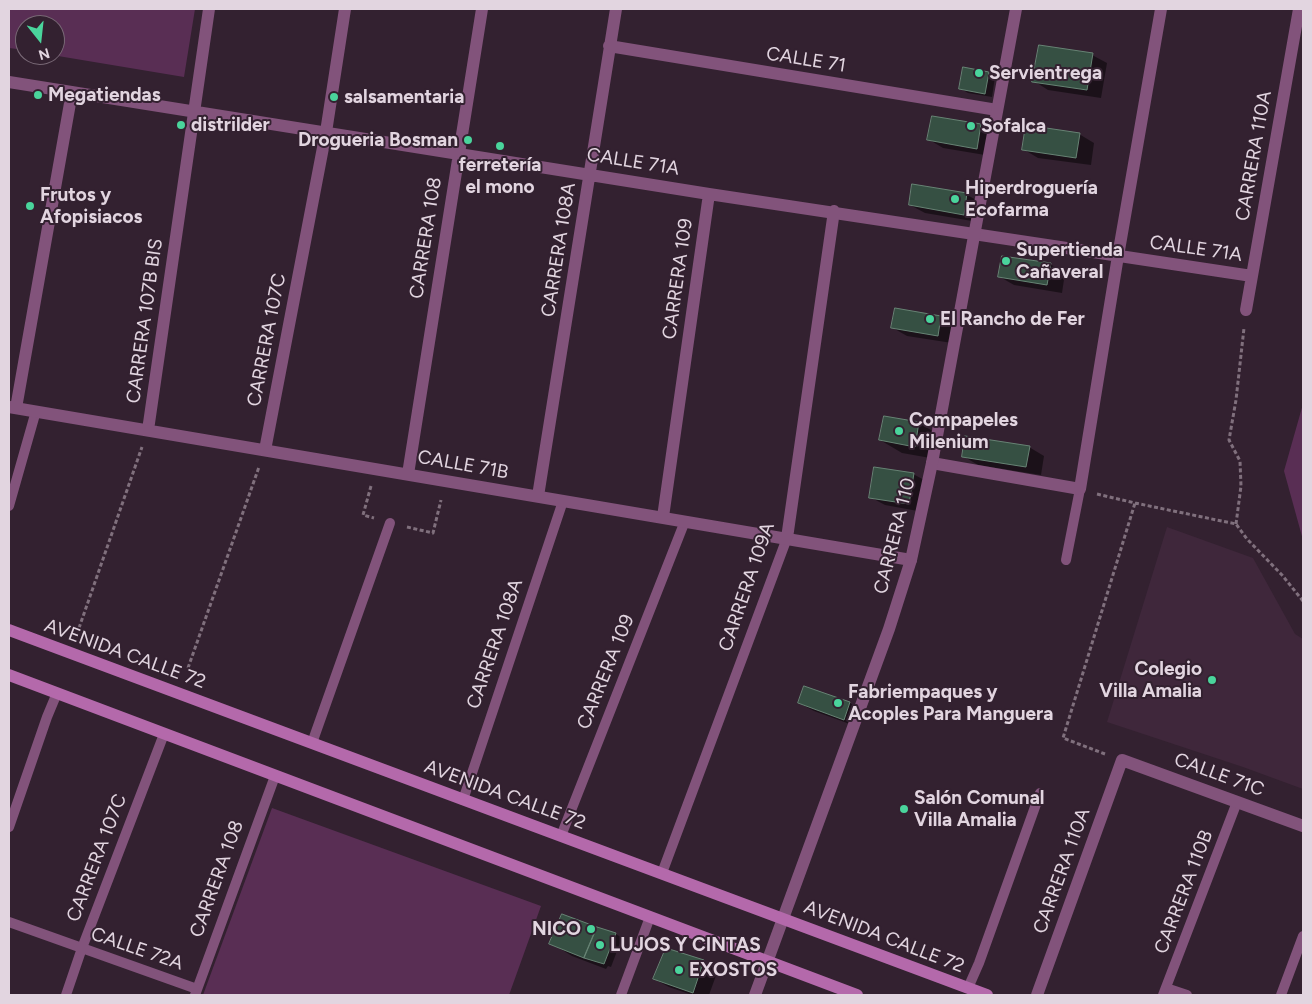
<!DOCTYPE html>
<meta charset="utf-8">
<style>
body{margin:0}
#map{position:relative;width:1312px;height:1004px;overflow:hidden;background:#332130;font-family:Figtree,sans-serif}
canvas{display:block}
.frame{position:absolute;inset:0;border:10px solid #e2d5e0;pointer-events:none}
.north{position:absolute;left:15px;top:15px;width:50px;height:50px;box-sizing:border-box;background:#332130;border:1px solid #796976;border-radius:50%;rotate:164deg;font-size:14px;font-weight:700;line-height:20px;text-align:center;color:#e2d5e0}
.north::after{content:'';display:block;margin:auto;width:18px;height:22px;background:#4ad49c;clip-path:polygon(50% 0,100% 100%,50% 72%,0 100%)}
</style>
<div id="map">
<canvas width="1312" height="1004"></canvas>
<div class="frame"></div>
<div class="north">N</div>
</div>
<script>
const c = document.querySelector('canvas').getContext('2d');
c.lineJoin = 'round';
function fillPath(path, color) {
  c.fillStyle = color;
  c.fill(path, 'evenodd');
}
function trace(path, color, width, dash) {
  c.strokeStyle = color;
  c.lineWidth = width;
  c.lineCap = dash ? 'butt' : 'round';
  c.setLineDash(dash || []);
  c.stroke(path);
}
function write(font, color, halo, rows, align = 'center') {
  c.font = font + ' Figtree,sans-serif';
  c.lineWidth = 4;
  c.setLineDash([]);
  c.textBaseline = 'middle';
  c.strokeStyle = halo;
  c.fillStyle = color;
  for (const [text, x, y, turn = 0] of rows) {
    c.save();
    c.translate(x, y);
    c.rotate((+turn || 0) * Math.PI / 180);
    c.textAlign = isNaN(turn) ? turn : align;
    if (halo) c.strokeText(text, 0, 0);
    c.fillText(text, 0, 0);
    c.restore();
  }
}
fillPath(new Path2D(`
 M1167,527L1253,558L1295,634L1303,639V789L1243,767L1107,722Z`), '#3f273b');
fillPath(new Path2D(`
 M9,9H195L184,77L52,55H55V25H25V50L9,48Z
 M1303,404V540L1284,471Z
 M272,808L541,906L509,995H203Z`), '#592e54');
fillPath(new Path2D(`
 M1092,55L1107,63L1101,98L1048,90L1034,81Z
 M988,73L995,77L992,97L968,93L961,89Z
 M981,125L995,134L991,156L943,148L928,139Z
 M1079,134L1094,143L1091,165L1038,158L1023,149Z
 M913,186L967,195L982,203L978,222L925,213L910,205Z
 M1050,264L1065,273L1062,293L1014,285L1000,277Z
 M941,317L955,325L952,343L907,336L893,328Z
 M919,423L941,436L936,459L902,453L880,440Z
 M1029,447L1044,456L1041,475L978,465L963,456Z
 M913,474L928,482L923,512L885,505L870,497Z
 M805,687L850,703L864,712L858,727L814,711L799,703Z
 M616,934L622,938L611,967L608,966L606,969L572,956L551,943Z
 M667,950L704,962L718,970L709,995H692L669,987L654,979Z`), '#0007');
const building = new Path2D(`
 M1039,45L1093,53L1087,90L1032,82Z
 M963,67L989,72L985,94L959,89Z
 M932,116L981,124L977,149L927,140Z
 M1026,125L1080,133L1076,158L1022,150Z
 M912,184L967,193L964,215L909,205Z
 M1002,256L1051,263L1047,285L998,277Z
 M895,308L941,316L938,336L891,328Z
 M884,416L919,422L915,447L879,440Z
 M965,436L1030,446L1026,467L962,457Z
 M874,467L914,473L909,504L869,498Z
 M804,686L850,702L844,720L798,703Z
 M562,914L597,927L584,958L549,944Z
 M597,927L616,933L604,964L584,958Z
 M666,948L704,960L693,993L653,979Z`);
fillPath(building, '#365043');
trace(building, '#678374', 1);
trace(new Path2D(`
 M371,486L363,515L374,518
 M1097,494L1135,503L1236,524L1247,539L1282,575L1303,601
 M1236,524L1241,486L1240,461L1229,440L1236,400L1244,328
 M407,527L433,533L441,500
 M79,628L142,447
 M188,668L259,467
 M1105,754L1063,738L1135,503`), '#80707d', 3, [4, 2.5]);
trace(new Path2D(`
 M9,506L36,411
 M1066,560L1080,489
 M312,743L390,523
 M463,800L563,501
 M9,827L47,717L57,693
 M561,836L685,521
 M662,873L787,538
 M9,922L197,989
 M968,988L979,963L1040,793
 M1166,988L1187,995
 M66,995L82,948L164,734
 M195,995L275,776
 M621,995L650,917
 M1163,995L1237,802
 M1281,995L1303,936`), '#82537b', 10);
trace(new Path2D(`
 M609,46L997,110
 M9,82L709,194L1252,276
 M1246,310L1299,9
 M9,407L911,560
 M16,408L72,92
 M148,430L209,9
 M265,450L326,132L345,9
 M932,463L1080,489L1118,256L1161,9
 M408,474L482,9
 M538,496L616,9
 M663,517L709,194
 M787,538L834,211
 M1037,995L1122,760L1303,826`), '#82537b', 12);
trace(new Path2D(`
 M755,995L889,629L911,560L932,463L1016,9`), '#82537b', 12);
trace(new Path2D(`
 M9,630L987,995
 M9,675L857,995`), '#b469ab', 12);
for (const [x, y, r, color] of [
 [979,73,5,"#4ad49c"],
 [38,95,5,"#4ad49c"],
 [334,97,5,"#4ad49c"],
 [181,125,5,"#4ad49c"],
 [971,126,5,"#4ad49c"],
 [468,140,5,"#4ad49c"],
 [500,146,5,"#4ad49c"],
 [955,199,5,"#4ad49c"],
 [30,206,5,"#4ad49c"],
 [1006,261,5,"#4ad49c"],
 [930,319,5,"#4ad49c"],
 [899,431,5,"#4ad49c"],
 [1212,680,5,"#4ad49c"],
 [838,703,5,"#4ad49c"],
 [904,809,5,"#4ad49c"],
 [591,929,5,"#4ad49c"],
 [600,945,5,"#4ad49c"],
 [679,970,5,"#4ad49c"]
]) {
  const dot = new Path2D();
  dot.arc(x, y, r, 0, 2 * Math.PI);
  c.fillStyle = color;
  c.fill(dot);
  trace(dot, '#332130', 2);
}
write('19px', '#e2d5e0', '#332130', [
 ["CALLE 71",806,60,9],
 ["CARRERA 110A",1254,156,-80],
 ["CALLE 71A",633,162,9],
 ["CARRERA 108",426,238,-81],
 ["CALLE 71A",1196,249,8],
 ["CARRERA 108A",559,250,-81],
 ["CARRERA 109",678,279,-82],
 ["CARRERA 107B BIS",145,321,-82],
 ["CARRERA 107C",267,340,-79],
 ["CALLE 71B",463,465,10],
 ["CARRERA 110",895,536,-76],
 ["CARRERA 109A",747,587,-71],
 ["CARRERA 108A",495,644,-71],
 ["AVENIDA CALLE 72",125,654,20],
 ["CARRERA 109",606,672,-68],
 ["CALLE 71C",1219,775,20],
 ["AVENIDA CALLE 72",505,795,20],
 ["CARRERA 107C",97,858,-69],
 ["CARRERA 110A",1062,871,-70],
 ["CARRERA 108",217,879,-70],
 ["CARRERA 110B",1184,892,-69],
 ["AVENIDA CALLE 72",884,937,21],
 ["CALLE 72A",137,949,19]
]);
write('bold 19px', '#e2d5e0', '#332130', [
 ["Servientrega",989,73],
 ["Megatiendas",48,95],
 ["salsamentaria",344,97],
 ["distrilder",191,125],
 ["Sofalca",981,126],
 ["Drogueria Bosman",458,140,"right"],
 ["ferretería",500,165,"center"],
 ["el mono",500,187,"center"],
 ["Hiperdroguería",965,188],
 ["Ecofarma",965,210],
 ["Frutos y",40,195],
 ["Afopisiacos",40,217],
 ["Supertienda",1016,250],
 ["Cañaveral",1016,272],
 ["El Rancho de Fer",940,319],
 ["Compapeles",909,420],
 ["Milenium",909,442],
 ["Colegio",1202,669,"right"],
 ["Villa Amalia",1202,691,"right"],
 ["Fabriempaques y",848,692],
 ["Acoples Para Manguera",848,714],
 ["Salón Comunal",914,798],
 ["Villa Amalia",914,820],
 ["NICO",581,929,"right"],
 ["LUJOS Y CINTAS",610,945],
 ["EXOSTOS",689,970]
], 'left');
</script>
